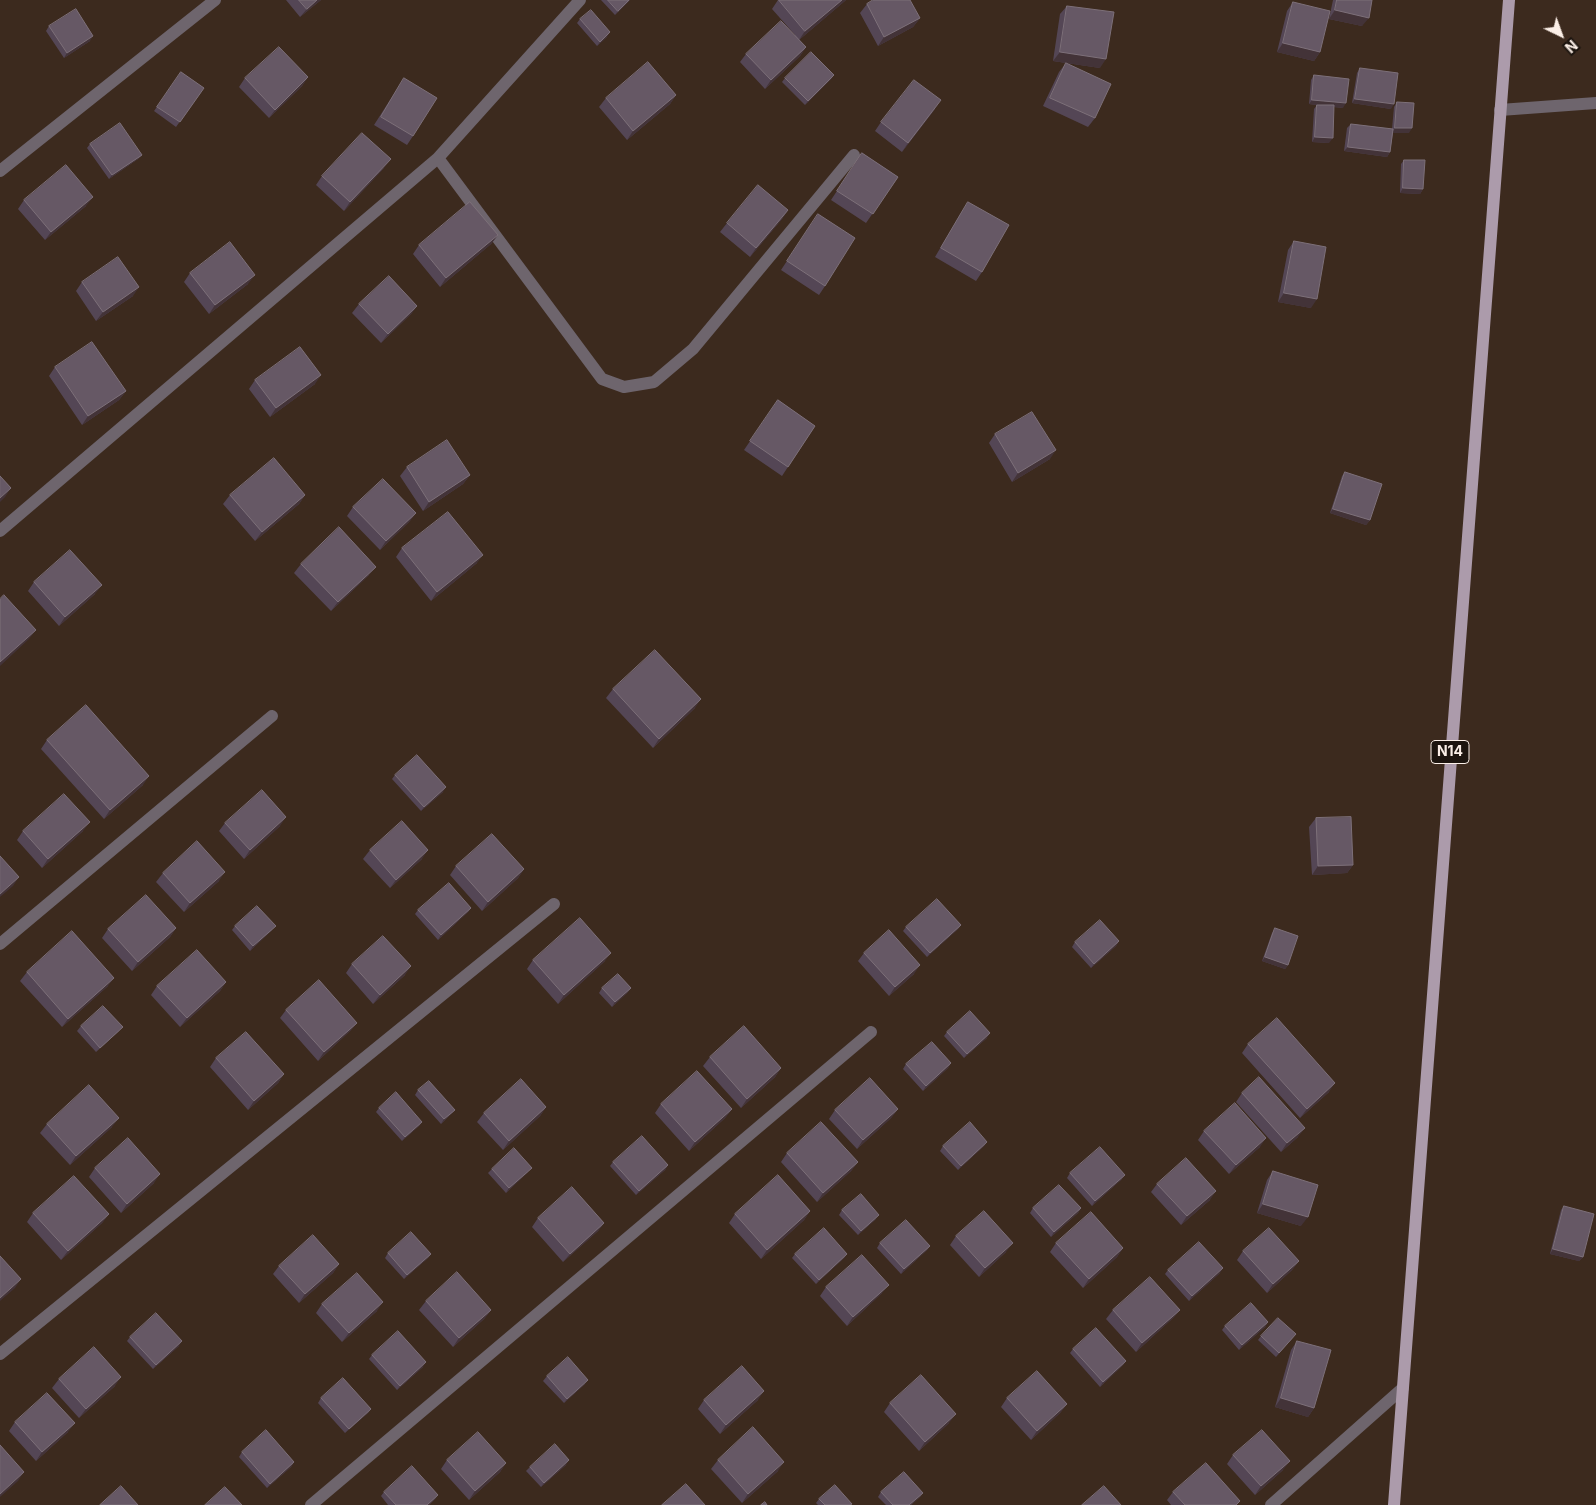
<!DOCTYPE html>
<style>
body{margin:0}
#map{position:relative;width:1596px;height:1505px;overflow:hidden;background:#3c2a1e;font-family:Inter,sans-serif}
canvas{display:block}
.north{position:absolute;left:1536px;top:10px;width:50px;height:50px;-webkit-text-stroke:4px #1d150f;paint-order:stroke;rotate:138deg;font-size:14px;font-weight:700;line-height:20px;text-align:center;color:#fbefe7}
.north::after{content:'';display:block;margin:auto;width:18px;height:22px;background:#fbefe7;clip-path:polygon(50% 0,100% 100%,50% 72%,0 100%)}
</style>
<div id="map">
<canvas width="1596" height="1505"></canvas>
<div class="north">N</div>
</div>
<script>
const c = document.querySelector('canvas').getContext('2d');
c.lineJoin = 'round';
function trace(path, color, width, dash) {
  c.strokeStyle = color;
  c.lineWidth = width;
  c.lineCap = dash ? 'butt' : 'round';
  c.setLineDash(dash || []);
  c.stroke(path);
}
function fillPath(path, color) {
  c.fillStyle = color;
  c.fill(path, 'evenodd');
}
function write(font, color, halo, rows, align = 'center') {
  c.font = font + ' Inter,sans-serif';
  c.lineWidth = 4;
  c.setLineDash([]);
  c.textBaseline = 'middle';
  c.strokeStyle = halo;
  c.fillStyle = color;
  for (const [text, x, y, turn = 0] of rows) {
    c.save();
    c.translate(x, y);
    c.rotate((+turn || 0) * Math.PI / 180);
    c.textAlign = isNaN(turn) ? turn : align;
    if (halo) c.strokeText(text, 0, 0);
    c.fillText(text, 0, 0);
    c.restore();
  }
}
trace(new Path2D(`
 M1500,110L1596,103
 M438,158L602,379L624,387L654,382L693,349L854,155
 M0,171L215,0
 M0,531L438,158L580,0
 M0,944L272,716
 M0,1354L554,904
 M311,1505L871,1032
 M1271,1505L1403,1388`), '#6e656d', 12);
trace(new Path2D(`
 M1394,1505L1509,0`), '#ac9bab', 12);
fillPath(new Path2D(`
 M286,0H321L300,17Z
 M601,0H630L615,15Z
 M778,0H846L799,40L806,47L800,56L765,89L740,62L746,54L795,35L772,9Z
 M1333,0H1372L1362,26L1329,19Z
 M1293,2L1320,52L1314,61L1277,52L1287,11Z
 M867,4L920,18L913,27L878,46L860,13Z
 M1067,6L1100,68L1053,61L1060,14Z
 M580,19L607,37L597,46L577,23Z
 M49,26L90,41L64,58L46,31Z
 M1066,63L1095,118L1088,127L1043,106L1059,72Z
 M1360,68L1391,109L1352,103L1357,73Z
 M181,72L201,92L176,127L154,111Z
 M834,75L831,79L805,105L782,82L785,78Z
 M1314,75L1343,108L1334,107L1329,143L1312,142L1314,109L1317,105L1309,104L1311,80Z
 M308,77L302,86L269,118L239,87L245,78Z
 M404,78L413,136L407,145L374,125Z
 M676,95L670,104L627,140L599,107L606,98Z
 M1397,102L1409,133H1393L1390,152L1387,157L1344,151L1347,128L1351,124L1392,129L1394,107Z
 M935,109L902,152L875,131L881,122Z
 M90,144L142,155L138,159L109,179L87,148Z
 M862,153L898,177L866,223L831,200Z
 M1404,160L1423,189L1420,194L1400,193L1401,164Z
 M384,168L344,211L316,185L322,176Z
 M24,200L86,206L45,240L18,209Z
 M968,202L982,272L976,281L935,257L962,211Z
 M788,210L782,219L750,257L720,232L727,223Z
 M812,223L825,286L819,295L781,270Z
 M498,235L491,244L440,287L413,254L419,245Z
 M1294,241L1311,308L1278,302L1288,250Z
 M190,273L248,284L209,314L184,282Z
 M82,282L133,296L96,321L76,291Z
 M359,304L417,306L411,314L381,343L352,313Z
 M55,367L126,391L119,400L82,425L49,376Z
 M255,380L315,384L270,417L249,389Z
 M778,400L815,426L782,476L744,450Z
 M995,434L1050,459L1012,482L989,443Z
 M407,467L470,475L463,484L423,511L400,476Z
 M1345,472L1370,520L1366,525L1330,513L1342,476Z
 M230,495H305L299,504L255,541L223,504Z
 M353,507L416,513L409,522L380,550L347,516Z
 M402,548L477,563L431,601L396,557Z
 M301,564L369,575L331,611L294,573Z
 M34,582L95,594L59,626L28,591Z
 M613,689L695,708L653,748L606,698Z
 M47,740L143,785L104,819L41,749Z
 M395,775L443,792L421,811L392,779Z
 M1316,818L1353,865L1347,873L1312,875L1309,827Z
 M225,823L280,826L244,859L219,831Z
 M23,831H83L42,868L17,840Z
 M370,850L422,859L390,888L363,859Z
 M456,866L524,869L518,878L482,911L450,875Z
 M163,873L219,881L184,912L156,882Z
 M471,908L468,912L438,940L415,914L418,910Z
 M961,925L958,929L927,957L903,931L906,927Z
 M235,926L272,930L250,951L232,930Z
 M176,928L170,937L132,971L102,938L108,929Z
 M1275,928L1288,965L1285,969L1262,961L1272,933Z
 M1119,941L1116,946L1091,968L1072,947L1075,942Z
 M864,953L914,974L889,996L858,961Z
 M533,960L605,961L558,1004L527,969Z
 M352,964L405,975L373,1004L346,973Z
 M27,972L108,986L62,1027L20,981Z
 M226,982L220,991L180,1027L151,995L157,986Z
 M602,988H631L627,993L612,1007L599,993Z
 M286,1010L357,1023L350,1031L318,1061L280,1018Z
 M81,1026L119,1031L96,1052L77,1031Z
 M947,1032L987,1038L964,1058L944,1036Z
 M1248,1044L1329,1092L1300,1118L1242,1053Z
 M710,1057L781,1068L775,1077L741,1108L703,1066Z
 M216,1058L284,1074L278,1083L248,1110L210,1067Z
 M951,1063L948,1068L923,1091L903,1069L906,1064Z
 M418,1090L455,1110L441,1124L415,1095Z
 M1242,1093L1298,1137L1281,1152L1236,1102Z
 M661,1104L732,1109L725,1118L689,1151L655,1113Z
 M546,1107L540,1116L503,1150L477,1122L484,1113Z
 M379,1108L422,1122L419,1126L402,1141L376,1112Z
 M898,1109L891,1118L857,1149L829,1119L835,1110Z
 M47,1124L112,1127L70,1165L40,1133Z
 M1204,1131L1260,1147L1229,1174L1198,1140Z
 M987,1142L984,1146L958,1170L940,1151L943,1146Z
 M787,1153L858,1162L851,1171L817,1202L781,1162Z
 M613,1162L668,1165L665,1170L636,1195L610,1166Z
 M95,1168L154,1183L121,1213L89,1177Z
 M492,1169L528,1172L506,1193L488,1173Z
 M1273,1171L1301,1226L1257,1213L1267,1180Z
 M1070,1173L1122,1179L1092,1206L1067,1178Z
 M1157,1184L1210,1200L1181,1225L1151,1192Z
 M1564,1206L1583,1257L1579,1261L1550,1254L1561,1210Z
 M1033,1208H1081L1078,1213L1051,1237L1030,1213Z
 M842,1210L876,1219L858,1235L839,1215Z
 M810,1211L804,1220L761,1259L729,1223L735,1214Z
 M33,1213L109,1214L102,1223L61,1260L27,1222Z
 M538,1218L604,1223L598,1231L563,1262L532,1227Z
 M956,1236L1006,1252L979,1277L950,1245Z
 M880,1243L930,1246L927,1250L901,1274L877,1248Z
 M1056,1243L1123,1248L1117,1257L1083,1288L1050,1252Z
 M1243,1251L1299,1261L1292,1270L1267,1293L1237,1260Z
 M388,1253L431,1254L428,1258L404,1279L385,1258Z
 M795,1254H847L844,1258L816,1284L792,1258Z
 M339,1264L333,1273L299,1303L273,1274L279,1266Z
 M1168,1270L1220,1273L1189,1301L1165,1274Z
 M826,1287L882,1293L847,1326L820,1296Z
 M426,1301L491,1310L484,1319L453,1347L419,1310Z
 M322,1304L377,1311L342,1342L316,1313Z
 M1113,1310H1180L1173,1318L1136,1352L1106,1319Z
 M1268,1322L1265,1327L1239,1350L1222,1330L1225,1326Z
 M1296,1334L1276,1357L1258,1340L1261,1336Z
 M130,1337L179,1346L153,1369L127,1341Z
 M1297,1341L1314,1408L1308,1417L1275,1407L1291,1350Z
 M1073,1349L1126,1361L1123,1365L1100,1387L1070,1353Z
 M372,1355L423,1367L397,1390L369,1359Z
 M547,1376L585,1384L564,1403L543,1381Z
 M59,1379L115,1386L79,1418L52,1388Z
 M321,1398L371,1409L368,1413L345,1433L318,1403Z
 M1007,1398L1067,1404L1060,1413L1031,1440L1001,1407Z
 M704,1400H758L720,1434L698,1409Z
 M890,1403L949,1423L919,1451L884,1412Z
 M15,1422L68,1432L36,1461L9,1431Z
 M242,1452L294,1462L291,1467L267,1488L239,1457Z
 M1233,1455L1283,1470L1255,1495L1227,1464Z
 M447,1460L506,1463L500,1472L469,1500L441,1469Z
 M718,1460L778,1471L742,1503L711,1469Z
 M566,1465L541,1487L526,1471L530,1467Z
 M384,1492L438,1495L435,1499L429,1505H388L381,1496Z
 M881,1492L923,1493L920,1497L911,1505H886L878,1497Z
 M1173,1492L1238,1505H1171L1167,1500Z
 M819,1499L851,1505H818L816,1503Z`), '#544655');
fillPath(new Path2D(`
 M317,0H321L300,17L307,9Z
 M629,0H630L615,15L618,11Z
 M842,0H846L799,40L805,31Z
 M1335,10L1369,18L1362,26L1329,19Z
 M920,18L913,27L878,46L884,37Z
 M610,32L607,37L597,46L600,42Z
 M93,36L90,41L64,58L67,53Z
 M1283,43L1320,52L1314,61L1277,52Z
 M806,47L800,56L765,89L771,80Z
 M1060,52L1106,59L1100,68L1053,61Z
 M834,75L831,79L805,105L808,101Z
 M308,77L302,86L269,118L275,110Z
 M676,95L670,104L627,140L633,131Z
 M1355,99L1394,104L1391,109L1352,103Z
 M941,100L935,109L902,152L908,143Z
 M1312,100L1346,103L1343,108L1309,104Z
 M1395,128H1412L1409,133H1392Z
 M1315,137L1333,138L1329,143L1312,142Z
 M1348,147L1390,152L1387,157L1344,151Z
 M142,155L138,159L109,179L112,175Z
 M391,159L384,168L344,211L350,202Z
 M1403,188L1423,189L1420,194L1400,193Z
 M93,197L86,206L45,240L51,232Z
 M788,210L782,219L750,257L756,248Z
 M498,235L491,244L440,287L446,278Z
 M255,275L248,284L209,314L215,305Z
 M139,287L133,296L96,321L103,312Z
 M1284,293L1317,299L1311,308L1278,302Z
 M417,306L411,314L381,343L388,334Z
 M321,375L315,384L270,417L276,408Z
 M126,391L119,400L82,425L88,416Z
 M1056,450L1050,459L1012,482L1018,473Z
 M470,475L463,484L423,511L429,502Z
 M11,488L5,497L0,502V498Z
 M305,495L299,504L255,541L262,532Z
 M1333,509L1370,520L1366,525L1330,513Z
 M416,513L409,522L380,550L386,541Z
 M483,555L477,563L431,601L437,592Z
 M376,567L369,575L331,611L338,602Z
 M102,585L95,594L59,626L65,617Z
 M36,630L29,639L0,666V662Z
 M701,699L695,708L653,748L659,739Z
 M149,776L143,785L104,819L110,810Z
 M446,787L443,792L421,811L424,807Z
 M286,817L280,826L244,859L250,850Z
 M90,822L83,831L42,868L48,859Z
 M428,850L422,859L390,888L396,880Z
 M1353,865L1347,873L1312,875L1318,866Z
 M524,869L518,878L482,911L488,902Z
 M225,872L219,881L184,912L190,903Z
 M19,877L13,886L0,897V894Z
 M471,908L468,912L438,940L441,935Z
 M961,925L958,929L927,957L930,953Z
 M276,926L272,930L250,951L253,946Z
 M176,928L170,937L132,971L138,962Z
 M1119,941L1116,946L1091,968L1094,964Z
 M611,953L605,961L558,1004L564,995Z
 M1265,957L1288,965L1285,969L1262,961Z
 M920,965L914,974L889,996L895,987Z
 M411,966L405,975L373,1004L380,995Z
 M114,978L108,986L62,1027L68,1019Z
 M226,982L220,991L180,1027L187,1018Z
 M631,988L627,993L612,1007L615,1002Z
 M357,1023L350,1031L318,1061L324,1052Z
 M990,1033L987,1038L964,1058L967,1054Z
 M951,1063L948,1068L923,1091L926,1086Z
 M781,1068L775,1077L741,1108L747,1099Z
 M284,1074L278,1083L248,1110L254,1101Z
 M1335,1083L1329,1092L1300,1118L1307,1109Z
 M546,1107L540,1116L503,1150L509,1141Z
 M732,1109L725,1118L689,1151L695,1142Z
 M898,1109L891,1118L857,1149L863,1140Z
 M455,1110L441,1124L444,1119Z
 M119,1118L112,1127L70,1165L76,1156Z
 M422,1122L419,1126L402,1141L405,1137Z
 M1305,1128L1298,1137L1281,1152L1287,1143Z
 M1266,1138L1260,1147L1229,1174L1236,1165Z
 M987,1142L984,1146L958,1170L961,1166Z
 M858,1162L851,1171L817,1202L823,1193Z
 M668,1165L665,1170L636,1195L639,1191Z
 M532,1168L528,1172L506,1193L509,1188Z
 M160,1174L154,1183L121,1213L127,1204Z
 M1125,1175L1122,1179L1092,1206L1095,1201Z
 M1216,1191L1210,1200L1181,1225L1187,1216Z
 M1263,1204L1308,1217L1301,1226L1257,1213Z
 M1081,1208L1078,1213L1051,1237L1054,1232Z
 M810,1211L804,1220L761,1259L767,1250Z
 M109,1214L102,1223L61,1260L68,1251Z
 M879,1215L876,1219L858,1235L861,1231Z
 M604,1223L598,1231L563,1262L570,1254Z
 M1013,1243L1006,1252L979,1277L985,1268Z
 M930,1246L927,1250L901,1274L904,1269Z
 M1123,1248L1117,1257L1083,1288L1089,1279Z
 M1553,1249L1583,1257L1579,1261L1550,1254Z
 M431,1254L428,1258L404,1279L407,1275Z
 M847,1254L844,1258L816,1284L819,1280Z
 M1299,1261L1292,1270L1267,1293L1273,1284Z
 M339,1264L333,1273L299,1303L305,1294Z
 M1223,1268L1220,1273L1189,1301L1192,1296Z
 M21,1279L15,1288L0,1301V1298Z
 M889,1285L882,1293L847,1326L853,1317Z
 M383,1302L377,1311L342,1342L349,1333Z
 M491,1310L484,1319L453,1347L459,1338Z
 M1180,1310L1173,1318L1136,1352L1142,1343Z
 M1268,1322L1265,1327L1239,1350L1242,1345Z
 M182,1341L179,1346L153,1369L156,1365Z
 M1126,1361L1123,1365L1100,1387L1103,1382Z
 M426,1362L423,1367L397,1390L400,1386Z
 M121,1377L115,1386L79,1418L86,1409Z
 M588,1380L585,1384L564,1403L567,1399Z
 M764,1391L758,1400L720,1434L726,1425Z
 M1281,1398L1314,1408L1308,1417L1275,1407Z
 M1067,1404L1060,1413L1031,1440L1037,1431Z
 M371,1409L368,1413L345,1433L349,1429Z
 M956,1414L949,1423L919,1451L925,1442Z
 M75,1423L68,1432L36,1461L42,1452Z
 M569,1460L566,1465L541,1487L544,1483Z
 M1290,1461L1283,1470L1255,1495L1261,1486Z
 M294,1462L291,1467L267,1488L270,1484Z
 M784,1462L778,1471L742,1503L748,1494Z
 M506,1463L500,1472L469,1500L475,1491Z
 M24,1472L18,1481L0,1497V1494Z
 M923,1493L920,1497L911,1505H909Z
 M438,1495L435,1499L429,1505H427Z`), '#433338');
const building = new Path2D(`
 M299,0H317L307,9Z
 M608,0H629L618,11Z
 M779,0H842L805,31Z
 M873,0H910L920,18L884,37L867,4Z
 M1337,0H1372L1369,18L1335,10Z
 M1293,2L1330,11L1320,52L1283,43Z
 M1067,6L1114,12L1106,59L1060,52Z
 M76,9L93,36L67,53L49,26Z
 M591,10L610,32L600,42L580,19Z
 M781,21L806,47L771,80L746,54Z
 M279,47L308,77L275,110L245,78Z
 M811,52L834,75L808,101L785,78Z
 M648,62L676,95L633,131L606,98Z
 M1066,63L1111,84L1095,118L1050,98Z
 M1360,68L1398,73L1394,104L1355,99Z
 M181,72L204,88L180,122L157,107Z
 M1314,75L1349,79L1346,103L1312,100Z
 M404,78L437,98L413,136L381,117Z
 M914,80L941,100L908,143L881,122Z
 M1397,102L1414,103L1412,128H1395Z
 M1317,105H1334L1333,138L1315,137Z
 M120,123L142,155L112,175L90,144Z
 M1351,124L1393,129L1390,152L1348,147Z
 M362,133L391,159L350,202L322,176Z
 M862,153L898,177L873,214L837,191Z
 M1404,160H1425L1423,189L1403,188Z
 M66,165L93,197L51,232L24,200Z
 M758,185L788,210L756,248L727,223Z
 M470,202L498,235L446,278L419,245Z
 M968,202L1009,225L982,272L941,248Z
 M818,214L855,238L825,286L787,261Z
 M1294,241L1326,247L1317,299L1284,293Z
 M230,242L255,275L215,305L190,273Z
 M118,257L139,287L103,312L82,282Z
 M389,276L417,306L388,334L359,304Z
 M92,342L126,391L88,416L55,367Z
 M300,347L321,375L276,408L255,380Z
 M778,400L815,426L788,467L750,441Z
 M1032,412L1056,450L1018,473L995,434Z
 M447,440L470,475L429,502L407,467Z
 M274,458L305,495L262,532L230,495Z
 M1345,472L1382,484L1370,520L1333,509Z
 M0,476L11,488L0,498Z
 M383,479L416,513L386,541L353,507Z
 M448,512L483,555L437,592L402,548Z
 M339,527L376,567L338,602L301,564Z
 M70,550L102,585L65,617L34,582Z
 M4,595L36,630L0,662V599Z
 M655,650L701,699L659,739L613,689Z
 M86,705L149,776L110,810L47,740Z
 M417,755L446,787L424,807L395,775Z
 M262,790L286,817L250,850L225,823Z
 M64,794L90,822L48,859L23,831Z
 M1351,817L1353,865L1318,866L1316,818Z
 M402,821L428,850L396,880L370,850Z
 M492,834L524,869L488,902L456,866Z
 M197,841L225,872L190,903L163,873Z
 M0,856L19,877L0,894Z
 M449,883L471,908L441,935L418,910Z
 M146,895L176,928L138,962L108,929Z
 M937,899L961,925L930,953L906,927Z
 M257,906L276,926L253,946L235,926Z
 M580,918L611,953L564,995L533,960Z
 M1100,920L1119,941L1094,964L1075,942Z
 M1275,928L1298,936L1288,965L1265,957Z
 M889,930L920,965L895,987L864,953Z
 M72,931L114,978L68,1019L27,972Z
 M383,936L411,966L380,995L352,964Z
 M197,950L226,982L187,1018L157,986Z
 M618,974L631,988L615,1002L602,988Z
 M319,980L357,1023L324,1052L286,1010Z
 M103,1006L123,1027L100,1048L81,1026Z
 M970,1011L990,1033L967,1054L947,1032Z
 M1277,1018L1335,1083L1307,1109L1248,1044Z
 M744,1026L781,1068L747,1099L710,1057Z
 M246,1032L284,1074L254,1101L216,1058Z
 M932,1042L951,1063L926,1086L906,1064Z
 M697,1071L732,1109L695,1142L661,1104Z
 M1259,1077L1305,1128L1287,1143L1242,1093Z
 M870,1078L898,1109L863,1140L835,1110Z
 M521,1079L546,1107L509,1141L484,1113Z
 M429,1081L455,1110L444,1119L418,1090Z
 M89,1085L119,1118L76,1156L47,1124Z
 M396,1092L422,1122L405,1137L379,1108Z
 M1235,1103L1266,1138L1236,1165L1204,1131Z
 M821,1122L858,1162L823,1193L787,1153Z
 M970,1122L987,1142L961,1166L943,1146Z
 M642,1136L668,1165L639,1191L613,1162Z
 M128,1138L160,1174L127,1204L95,1168Z
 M1100,1147L1125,1175L1095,1201L1070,1173Z
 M514,1148L532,1168L509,1188L492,1169Z
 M1186,1158L1216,1191L1187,1216L1157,1184Z
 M1273,1171L1318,1185L1308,1217L1263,1204Z
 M778,1175L810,1211L767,1250L735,1214Z
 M74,1176L109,1214L68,1251L33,1213Z
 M1059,1185L1081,1208L1054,1232L1033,1208Z
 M572,1187L604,1223L570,1254L538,1218Z
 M861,1194L879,1215L861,1231L842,1210Z
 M1564,1206L1594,1214L1583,1257L1553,1249Z
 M984,1211L1013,1243L985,1268L956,1236Z
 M1091,1212L1123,1248L1089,1279L1056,1243Z
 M906,1220L930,1246L904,1269L880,1243Z
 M824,1228L847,1254L819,1280L795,1254Z
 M1269,1228L1299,1261L1273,1284L1243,1251Z
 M411,1232L431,1254L407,1275L388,1253Z
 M313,1235L339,1264L305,1294L279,1266Z
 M1199,1242L1223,1268L1192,1296L1168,1270Z
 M862,1255L889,1285L853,1317L826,1287Z
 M0,1256L21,1279L0,1298Z
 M457,1272L491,1310L459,1338L426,1301Z
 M357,1273L383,1302L349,1333L322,1304Z
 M1150,1277L1180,1310L1142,1343L1113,1310Z
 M1251,1303L1268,1322L1242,1345L1225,1326Z
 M156,1313L182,1341L156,1365L130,1337Z
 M1278,1318L1296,1334L1279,1353L1261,1336Z
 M1096,1328L1126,1361L1103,1382L1073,1349Z
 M398,1331L426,1362L400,1386L372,1355Z
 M1297,1341L1331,1350L1314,1408L1281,1398Z
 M94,1347L121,1377L86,1409L59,1379Z
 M568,1357L588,1380L567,1399L547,1376Z
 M742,1366L764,1391L726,1425L704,1400Z
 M1037,1371L1067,1404L1037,1431L1007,1398Z
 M921,1375L956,1414L925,1442L890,1403Z
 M343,1378L371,1409L349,1429L321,1398Z
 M47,1393L75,1423L42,1452L15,1422Z
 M753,1427L784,1462L748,1494L718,1460Z
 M266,1430L294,1462L270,1484L242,1452Z
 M1262,1430L1290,1461L1261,1486L1233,1455Z
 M478,1432L506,1463L475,1491L447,1460Z
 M555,1444L569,1460L544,1483L530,1467Z
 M0,1445L24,1472L0,1494Z
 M1206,1463L1240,1501L1236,1505H1185L1173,1492Z
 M412,1466L438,1495L427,1505H396L384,1492Z
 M904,1472L923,1493L909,1505H893L881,1492Z
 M686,1484L705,1505H662Z
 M835,1485L852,1504L850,1505H825L819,1499Z
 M121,1486L138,1505H100Z
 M1104,1486L1121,1505H1082Z
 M225,1487L242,1505H205Z
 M765,1502L767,1505H761Z`);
fillPath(building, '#665865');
trace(building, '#7d7079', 1);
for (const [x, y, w] of [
 [1450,752,38]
]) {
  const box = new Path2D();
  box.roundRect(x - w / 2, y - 11.5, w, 23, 4);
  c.fillStyle = '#1d150f';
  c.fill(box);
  trace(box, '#fbefe7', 1);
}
write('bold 14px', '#fbefe7', null, [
 ["N14",1450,752]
]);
</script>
